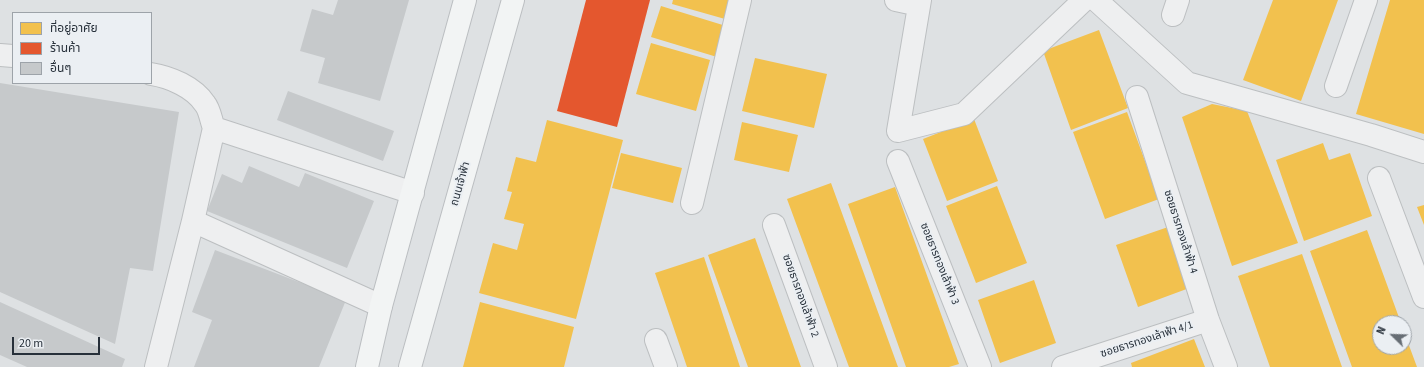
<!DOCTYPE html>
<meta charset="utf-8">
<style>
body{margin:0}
#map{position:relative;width:1424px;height:367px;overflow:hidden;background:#dee1e3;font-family:"Source Sans 3","Noto Sans Thai",sans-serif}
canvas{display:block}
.legend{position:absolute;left:12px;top:12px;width:140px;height:72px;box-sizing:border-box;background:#ebeff3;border:1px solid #9da3a9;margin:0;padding:5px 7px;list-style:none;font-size:12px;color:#27303a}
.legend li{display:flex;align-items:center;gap:8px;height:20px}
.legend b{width:20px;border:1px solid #9da3a9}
.north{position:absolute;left:1372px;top:315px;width:40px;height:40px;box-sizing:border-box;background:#ebeff3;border:1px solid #9da3a9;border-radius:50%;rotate:293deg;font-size:11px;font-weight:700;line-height:16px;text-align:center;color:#27303a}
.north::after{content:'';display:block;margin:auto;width:14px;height:18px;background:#676e75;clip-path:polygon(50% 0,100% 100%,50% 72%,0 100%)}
.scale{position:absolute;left:12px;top:337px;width:88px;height:18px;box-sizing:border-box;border:2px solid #27303a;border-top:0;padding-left:5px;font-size:12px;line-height:14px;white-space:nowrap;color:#27303a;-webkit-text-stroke:3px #ebeff3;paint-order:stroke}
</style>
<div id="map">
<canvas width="1424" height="367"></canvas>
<ul class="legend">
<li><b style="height:11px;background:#f2c14e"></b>ที่อยู่อาศัย</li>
<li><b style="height:11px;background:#e4572e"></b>ร้านค้า</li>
<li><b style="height:11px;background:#c6c9cb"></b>อื่นๆ</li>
</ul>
<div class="north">N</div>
<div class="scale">20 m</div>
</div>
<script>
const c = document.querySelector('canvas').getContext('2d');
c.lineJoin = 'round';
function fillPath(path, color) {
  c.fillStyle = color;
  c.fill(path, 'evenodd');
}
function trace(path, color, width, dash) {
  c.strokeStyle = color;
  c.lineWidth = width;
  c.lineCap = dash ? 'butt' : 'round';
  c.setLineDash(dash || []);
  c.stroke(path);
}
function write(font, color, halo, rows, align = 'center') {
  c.font = font + ' "Source Sans 3","Noto Sans Thai",sans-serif';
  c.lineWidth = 4;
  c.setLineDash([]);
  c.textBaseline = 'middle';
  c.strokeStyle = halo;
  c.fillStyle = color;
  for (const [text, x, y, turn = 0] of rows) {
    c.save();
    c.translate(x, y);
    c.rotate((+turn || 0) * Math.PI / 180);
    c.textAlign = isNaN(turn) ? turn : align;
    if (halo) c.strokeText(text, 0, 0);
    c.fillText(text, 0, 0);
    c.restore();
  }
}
fillPath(new Path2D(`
 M673,0H730L725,19L672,4Z
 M1273,0H1338L1301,101L1243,80Z
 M1390,0H1424V134L1356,114Z
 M661,6L726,26L717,57L651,37Z
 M1099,30L1128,108L1071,130L1043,51Z
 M651,43L710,60L696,111L636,94Z
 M755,58L827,74L814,128L742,111Z
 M1212,104L1247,111L1298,243L1232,266L1182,117Z
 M1127,112L1159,199L1105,219L1073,132Z
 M974,119L998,181L947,201L923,139Z
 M547,120L623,140L576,319L479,293L493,243L517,250L524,224L504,219L512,192L507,191L516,157L536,162Z
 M742,122L798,135L789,172L734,160Z
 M1323,143L1329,160L1350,153L1372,216L1304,241L1276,160Z
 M621,153L682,168L673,203L612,188Z
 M831,183L898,367H849L787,199Z
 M997,186L1027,263L976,283L946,206Z
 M895,187L959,364L949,367H906L848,204Z
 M1424,205V225L1417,207Z
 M1171,226L1192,287L1138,307L1116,245Z
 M1367,230L1401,323H1380V347H1404V332L1417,367H1352L1310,251Z
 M755,238L801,367H748L708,255Z
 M1302,254L1342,367H1270L1238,276Z
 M704,257L740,367H687L655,273Z
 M1034,280L1056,343L1000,363L978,300Z
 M480,302L574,327L564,367H463Z
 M1194,339L1205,367H1132L1131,363Z`), '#f2c14e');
fillPath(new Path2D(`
 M586,0H650L617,127L557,111Z`), '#e4572e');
fillPath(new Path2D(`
 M338,0H409L380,101L318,83L325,58L300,51L312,9L333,15Z
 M0,83L179,112L153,271L130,268L115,344L0,292Z
 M288,91L394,131L383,161L277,120Z
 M249,166L299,187L305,173L374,201L347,268L207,211L222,174L242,183Z
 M215,250L346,300L319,367H194L212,320L192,312Z
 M0,302L125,359L122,367H27L0,355Z`), '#c6c9cb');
const minor = new Path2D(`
 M896,0L919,5
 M920,0L898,131L964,114L1084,0
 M1096,0L1187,83L1371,135L1424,152
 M1173,15L1178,0
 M0,55L13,56
 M151,74C170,77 194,87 205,104C210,110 211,121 214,128L413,193
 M1336,86L1366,0
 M1137,97L1208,320L1226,367
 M214,128L193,221L381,306
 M898,161L980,367
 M1379,178L1424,297
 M692,203L740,0
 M774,225L826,367
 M656,340L666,367
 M156,367L193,221
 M1063,367L1208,320`);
const major = new Path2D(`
 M367,367L381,306L465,0
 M410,367L513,0`);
trace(minor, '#bcbfc1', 24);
trace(major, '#bbbec1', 24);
trace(minor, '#eeeff0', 22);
trace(major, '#f2f4f4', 22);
write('11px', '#27303a', '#ebeff3', [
 ["ถนนเจ้าฟ้า",461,184,-74],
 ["ซอยธารทองเล้าฟ้า 4",1180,232,72],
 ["ซอยธารทองเล้าฟ้า 3",939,264,68],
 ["ซอยธารทองเล้าฟ้า 2",800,296,70],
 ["ซอยธารทองเล้าฟ้า 4/1",1147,340,-18]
]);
</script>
